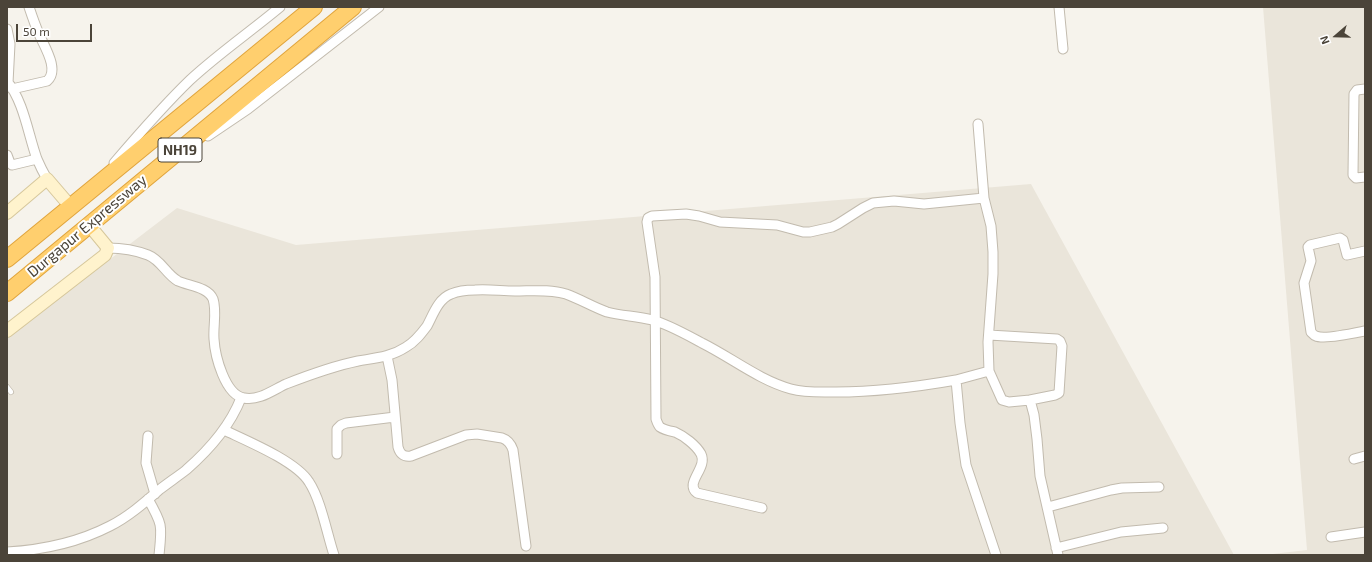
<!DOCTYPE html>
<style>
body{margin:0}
#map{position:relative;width:1372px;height:562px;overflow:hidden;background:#f6f3ec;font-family:"Exo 2",sans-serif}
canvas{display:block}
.frame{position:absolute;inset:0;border:8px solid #4b4439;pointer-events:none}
.north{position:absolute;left:1316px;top:16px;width:40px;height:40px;-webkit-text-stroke:3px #fff;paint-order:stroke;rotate:250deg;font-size:11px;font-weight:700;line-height:16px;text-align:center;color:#4b4439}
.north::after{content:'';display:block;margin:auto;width:14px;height:18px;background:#4b4439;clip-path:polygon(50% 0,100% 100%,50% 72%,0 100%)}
.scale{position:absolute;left:16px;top:24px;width:76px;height:18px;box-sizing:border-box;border:2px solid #4b4439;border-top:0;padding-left:5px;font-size:12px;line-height:14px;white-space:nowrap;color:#4b4439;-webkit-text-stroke:3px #fff;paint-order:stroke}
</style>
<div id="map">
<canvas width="1372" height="562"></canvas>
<div class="frame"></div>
<div class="north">N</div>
<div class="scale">50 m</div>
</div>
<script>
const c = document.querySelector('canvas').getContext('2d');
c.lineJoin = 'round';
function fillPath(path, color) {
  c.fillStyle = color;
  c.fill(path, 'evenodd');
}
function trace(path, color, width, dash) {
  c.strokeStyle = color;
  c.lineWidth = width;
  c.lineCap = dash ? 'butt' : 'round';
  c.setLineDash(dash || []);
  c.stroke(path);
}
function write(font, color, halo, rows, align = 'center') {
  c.font = font + ' "Exo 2",sans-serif';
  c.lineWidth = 4;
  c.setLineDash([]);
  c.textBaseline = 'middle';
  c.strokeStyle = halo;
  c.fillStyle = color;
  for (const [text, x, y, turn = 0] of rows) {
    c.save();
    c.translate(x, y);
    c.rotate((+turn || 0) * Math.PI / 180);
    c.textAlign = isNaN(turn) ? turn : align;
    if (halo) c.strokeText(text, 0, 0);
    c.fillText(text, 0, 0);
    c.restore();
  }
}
fillPath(new Path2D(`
 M1263,7H1365V555H1264L1307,550Z
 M1031,184L1234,555H7V338L177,208L296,245Z`), '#eae5da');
const lane = new Path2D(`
 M7,387L11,392`);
const street = new Path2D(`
 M1059,7L1063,49
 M7,29L10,44L8,83
 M7,81C24,102 28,134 37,159C40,166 43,172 47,179
 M12,89L47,81C60,70 44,46 39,34C35,25 32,16 29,7
 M1365,89L1357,90L1354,94L1353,175L1356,178L1365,177
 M208,136L248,109L379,7
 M7,155L10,163L12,165L37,159
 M114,163C138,135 163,106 190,80C218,54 250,32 280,7
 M108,248C122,248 135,250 148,255C161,260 166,274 178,281C189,286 208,287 213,299C217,311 213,326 214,339C215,356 225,395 244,398C259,401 273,390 286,384C309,375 334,366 358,361C375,358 391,357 406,347C415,342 421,334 427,326C433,315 438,299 451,294C458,291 468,290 475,290C489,289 502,291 515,291C532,291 550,289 566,294C580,299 593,307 607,312C622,316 637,316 652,320C668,324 687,335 702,343C732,358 759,380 791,389C806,393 821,392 836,392C877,392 916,387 956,380L960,423L966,465L996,555
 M1365,251L1347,255L1343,240L1340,238L1310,245L1308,247L1311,261L1304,283L1311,332C1313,334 1313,335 1316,336C1324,340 1355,333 1365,331
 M989,335L1057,339L1060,341L1062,346L1059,393L1055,395L1030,400
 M387,356L392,380L398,447C400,454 403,457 411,456L466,435L477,434L502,438C508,440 511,444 513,450L526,546
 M989,371L1002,400L1009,402L1030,400L1034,415L1037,439L1040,476L1058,555
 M956,380L989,371L988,342L993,274V252L991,226L984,198L978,124
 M224,430C247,441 296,461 309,482C321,500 327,534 334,555
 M148,436L146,463L155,494
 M337,454V429L341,425L346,423L395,417
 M1354,459L1365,456
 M148,499C163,525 162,526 159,555
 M1048,507L1111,490L1122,488L1159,487
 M762,508L697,493C684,483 708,468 701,454C696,445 684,436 675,432C670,431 664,430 660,427C658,425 657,422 656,419L655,277L647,222L648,218L652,216L686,214L699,216L720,222L777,225L803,232H810L832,227L838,224L863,208L873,203L894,201L924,204L984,198
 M1331,537L1365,532
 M1056,548L1121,532L1163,528
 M7,552C42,550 79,542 110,526C128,517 144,503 159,490C168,483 177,477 186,470C209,450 230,426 241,398`);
const secondary = new Path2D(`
 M7,213L47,179L71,207
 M7,331L105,255L108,248L89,225`);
const highway = new Path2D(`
 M7,259L314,7
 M7,293L353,7`);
trace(lane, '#c2bbae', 6);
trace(street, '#c2bbae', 11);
trace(secondary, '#d6c79b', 14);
trace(highway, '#e0a43c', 18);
trace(lane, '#fff', 4.5);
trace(street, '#fff', 9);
trace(secondary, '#fff3cd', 12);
trace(highway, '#ffcf6e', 16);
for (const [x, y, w] of [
 [180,150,44]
]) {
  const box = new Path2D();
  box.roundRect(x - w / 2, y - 12, w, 24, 3);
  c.fillStyle = '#fff';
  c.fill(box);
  trace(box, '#4b4439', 1);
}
write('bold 14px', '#4b4439', null, [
 ["NH19",180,150]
]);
write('15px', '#4b4439', '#fff', [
 ["Durgapur Expressway",87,226,-40]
]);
</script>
